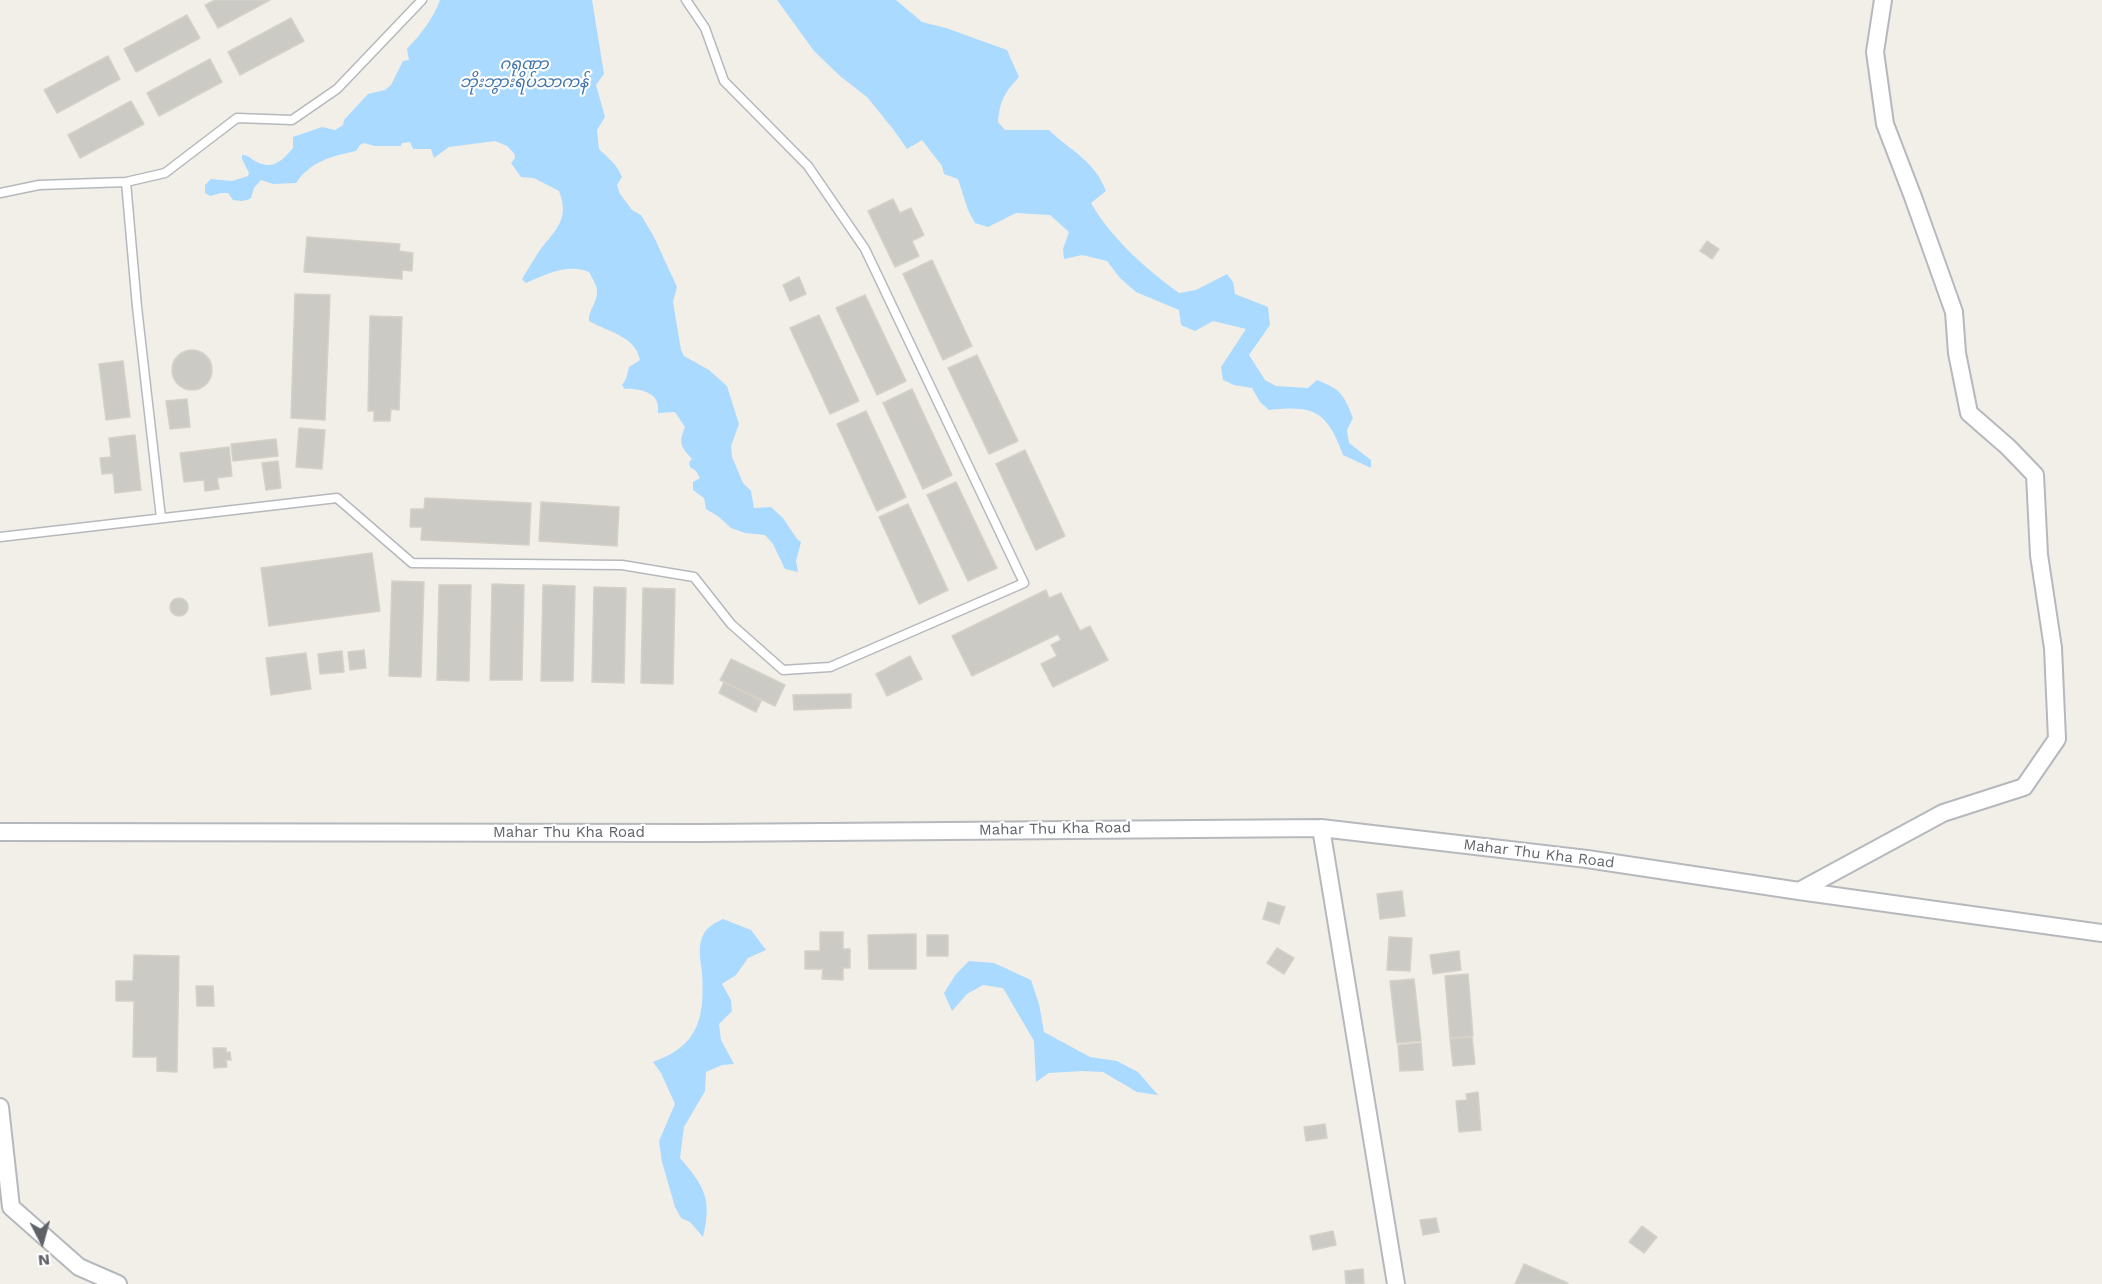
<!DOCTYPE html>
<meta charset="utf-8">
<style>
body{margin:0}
#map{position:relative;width:2102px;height:1284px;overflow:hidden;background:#f1efe8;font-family:"Work Sans",sans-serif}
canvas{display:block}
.north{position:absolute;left:12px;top:1212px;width:60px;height:60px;-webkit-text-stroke:4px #fff;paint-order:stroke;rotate:174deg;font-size:16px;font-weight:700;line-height:24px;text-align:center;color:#5f6368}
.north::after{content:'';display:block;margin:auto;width:21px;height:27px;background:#5f6368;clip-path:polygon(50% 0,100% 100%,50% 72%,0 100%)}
</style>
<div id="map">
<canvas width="2102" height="1284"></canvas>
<div class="north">N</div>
</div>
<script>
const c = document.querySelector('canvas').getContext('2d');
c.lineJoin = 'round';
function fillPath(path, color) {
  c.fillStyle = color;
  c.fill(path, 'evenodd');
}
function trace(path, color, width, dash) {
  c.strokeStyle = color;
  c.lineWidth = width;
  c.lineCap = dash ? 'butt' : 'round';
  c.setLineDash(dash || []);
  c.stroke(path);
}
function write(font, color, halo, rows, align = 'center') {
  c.font = font + ' "Work Sans","Noto Sans Myanmar",sans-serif';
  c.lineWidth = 4.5;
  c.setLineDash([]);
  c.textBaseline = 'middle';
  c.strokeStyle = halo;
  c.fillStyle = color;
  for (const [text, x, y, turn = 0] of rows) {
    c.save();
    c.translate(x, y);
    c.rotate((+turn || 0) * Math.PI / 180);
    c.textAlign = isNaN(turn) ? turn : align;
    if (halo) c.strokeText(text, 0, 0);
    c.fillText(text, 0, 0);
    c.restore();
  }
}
fillPath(new Path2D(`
 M440,0H592L604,74L596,85L605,117L597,130L599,149C608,158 617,164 622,177L617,185L620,194L632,210L641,215L654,237L677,287L673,302L681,350L684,356L709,370L727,386L739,424L731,446L732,457L743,483L751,491L754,508L771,507L783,518L797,539L801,542L796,561L798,572L785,569L773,544L765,535L745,533L731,528L719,517L706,509L704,498L693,490V482L700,478L696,471L690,467L689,462L692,459C681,446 678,444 685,427L675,412L658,413C658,409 658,405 657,402C654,391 634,388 625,389L622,385L626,379L629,367L640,360C636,336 606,331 589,321C588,310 598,302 597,291C597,285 592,278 589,272C568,263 546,274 526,283L522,279C528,269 534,259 540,250C556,229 570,219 559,191L534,178L521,177L511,163L515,158L514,153L507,146L495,141L449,147L434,158L431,149H413L410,142L402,143L401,146H375L364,143L360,145L356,151C332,156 311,161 296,183L273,184L261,180L254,188L251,198C244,202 240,201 233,200L228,193H221L210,196L205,193V185L211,179L232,181L248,176L249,173L242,159V155C249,155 250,158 255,161C272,171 282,161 293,148V137L322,127L335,130L343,125L344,120L368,94L385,90L391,85L403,61L409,60L407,49C421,34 433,19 440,0Z
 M777,0H896L922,22L946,28L1007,50L1019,77C1004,93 1000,101 998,122L1005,130H1049C1072,152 1094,160 1106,191L1091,203C1112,239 1145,268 1179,293L1196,290L1227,274L1233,282L1235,294L1268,307L1270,325L1249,355L1265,380L1276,386L1308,388L1317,380C1341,390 1343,393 1353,418L1347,430L1349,443L1371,460V468L1343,455C1327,411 1314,405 1269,410L1260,402L1252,388L1234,385L1223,380L1221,367L1246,329L1213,321L1195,331L1181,325L1179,310L1136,292L1120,278L1107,261L1082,255L1064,259L1063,249L1069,232L1050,215L1016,213L988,227L975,223L968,210L958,179L944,174L942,166L922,140L907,149L893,129L867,97L840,76L814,51Z
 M723,919L751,930L766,950L748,958L736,975L722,984L731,1000L732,1011L719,1024L721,1040L734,1064L722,1065L706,1072L705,1091L684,1127L680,1158C705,1187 712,1199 703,1237L690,1222L681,1218L675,1207L662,1162L659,1141L675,1104L661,1073L653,1062C698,1046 705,1019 702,973C701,964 698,950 701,941C704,929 712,924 723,919Z
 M969,961L994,963L1031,980L1039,1004L1044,1032L1090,1057L1117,1061L1138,1072L1158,1095L1137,1092L1103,1072L1082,1071L1049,1073L1036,1082L1034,1041L1003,988L983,985L967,994L952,1011L944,993L956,974Z`), '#aadaff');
const building = new Path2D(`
 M215,0H270L218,28L205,5Z
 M187,15L200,38L136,72L124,49Z
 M291,18L304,41L240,75L228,52Z
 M108,56L120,79L57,113L44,90Z
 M210,59L222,82L159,116L147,93Z
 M131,101L144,124L80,158L68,135Z
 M893,199L900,213L911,208L924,235L912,241L919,256L895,267L868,211Z
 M307,237L400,244L399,251L413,253L412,271L402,270V279L304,272Z
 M1707,241L1719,249L1712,259L1700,251Z
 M932,260L972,346L943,360L903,274Z
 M799,277L806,294L790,301L783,285Z
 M295,294L330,295L325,420L291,418Z
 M865,295L906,381L877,395L836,308Z
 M819,315L859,401L830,414L790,328Z
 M370,316L402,317L399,410L391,409L390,421H374V411H368Z
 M172 370a20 20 0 1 1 40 0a20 20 0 1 1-40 0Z
 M977,355L1018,441L989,454L948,368Z
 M123,361L130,417L106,420L99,364Z
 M912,389L952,475L923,489L883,403Z
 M187,399L190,427L170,429L166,401Z
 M866,411L906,497L877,511L837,424Z
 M299,428L325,430L322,469L296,467Z
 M135,435L141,490L115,493L113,473L102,474L100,458L111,457L109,438Z
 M276,439L278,456L233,461L231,444Z
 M229,447L232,476L217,478L219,489L205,491L204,480L184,482L180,453Z
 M1025,450L1065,536L1036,550L996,464Z
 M278,461L281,488L266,490L262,463Z
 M956,482L997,568L968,581L927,495Z
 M425,498L531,503L529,545L421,540L422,527H410L411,509H424Z
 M541,502L619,507L617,546L539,541Z
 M908,504L948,590L919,604L879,517Z
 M372,553L380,611L269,626L261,568Z
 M392,581L424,582L421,677L389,676Z
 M492,584L524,585L522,680H490Z
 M439,585H471L469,681L437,680Z
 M543,585L575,586L573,681H541Z
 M594,587L626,588L624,683L592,682Z
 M643,588L675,589L673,684L641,683Z
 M1046,590L1049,598L1061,593L1080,631L1090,626L1108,660L1053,687L1041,664L1057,656L1051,645L1061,640L1058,634L972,676L952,636Z
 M170 607a9 9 0 1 1 18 0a9 9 0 1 1-18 0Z
 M364,650L366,668L350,670L348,652Z
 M342,651L344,672L320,674L318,654Z
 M306,653L311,689L271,695L266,658Z
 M910,656L922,679L887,696L876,674Z
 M731,659L785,685L775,706L720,680Z
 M724,682L761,701L756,712L719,693Z
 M851,694V708L794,710L793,695Z
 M1402,891L1405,916L1380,919L1377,894Z
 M1268,902L1285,907L1279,924L1263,919Z
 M820,932H843V949H850V968H843V980L822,979L823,969H805V951H820Z
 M916,934V969H869L868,935Z
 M927,935H948V956H927Z
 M1389,937L1412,938L1410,971L1387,970Z
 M1277,948L1294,958L1284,974L1267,963Z
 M1459,951L1461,970L1433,974L1430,955Z
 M134,955L179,956L177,1072L157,1071V1057H133L134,1001H116V981H133Z
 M1468,974L1473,1036L1450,1038L1445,976Z
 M1414,979L1421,1041L1397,1043L1390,981Z
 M196,986H213L214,1006H197Z
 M1472,1037L1475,1064L1453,1066L1450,1039Z
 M1421,1043L1423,1070L1400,1071L1398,1045Z
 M213,1048H226V1052H230L231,1060H226L227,1067L214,1068Z
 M1478,1092L1481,1130L1459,1132L1456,1101L1467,1100L1466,1094Z
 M1325,1124L1327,1138L1306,1141L1304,1127Z
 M1436,1218L1439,1232L1423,1235L1420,1220Z
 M1642,1226L1657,1237L1644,1253L1629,1242Z
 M1333,1231L1336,1245L1313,1250L1310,1236Z
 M1524,1264L1568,1283L1567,1284H1515Z
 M1363,1269L1364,1284H1346L1345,1271Z`);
fillPath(building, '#cccac5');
trace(building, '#d6d1c6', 1.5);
const service = new Path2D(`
 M126,182L137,307L161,518
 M0,193L39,185L126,182L165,173L237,118L292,120L337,89L422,0
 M0,537L337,498L412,563L622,565L694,577L731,624L783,670L830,667L1024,583L865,249L808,166L724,81L705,28L686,0`);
const minor = new Path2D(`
 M1321,828L1396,1284
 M0,832L701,833L1321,828L1587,859L1799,891L2102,933
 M1799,891L1943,813L2024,787L2057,739L2053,648L2039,555L2035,475L2008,447L1969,413L1957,353L1954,312L1913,197L1885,124L1875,52L1883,0
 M0,1107L11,1207L79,1267L118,1284`);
trace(service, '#b5b8bc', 11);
trace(minor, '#b5b8bc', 20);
trace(service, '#fff', 8);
trace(minor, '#fff', 16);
write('15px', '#5f6368', '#fff', [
 ["Mahar Thu Kha Road",1055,829,-1],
 ["Mahar Thu Kha Road",569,833],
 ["Mahar Thu Kha Road",1539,854,7]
]);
write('italic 16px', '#4174aa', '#fff', [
 ["ဂရုဏာ",524,64],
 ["ဘိုးဘွားရိပ်သာကန်",524,82]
]);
</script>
